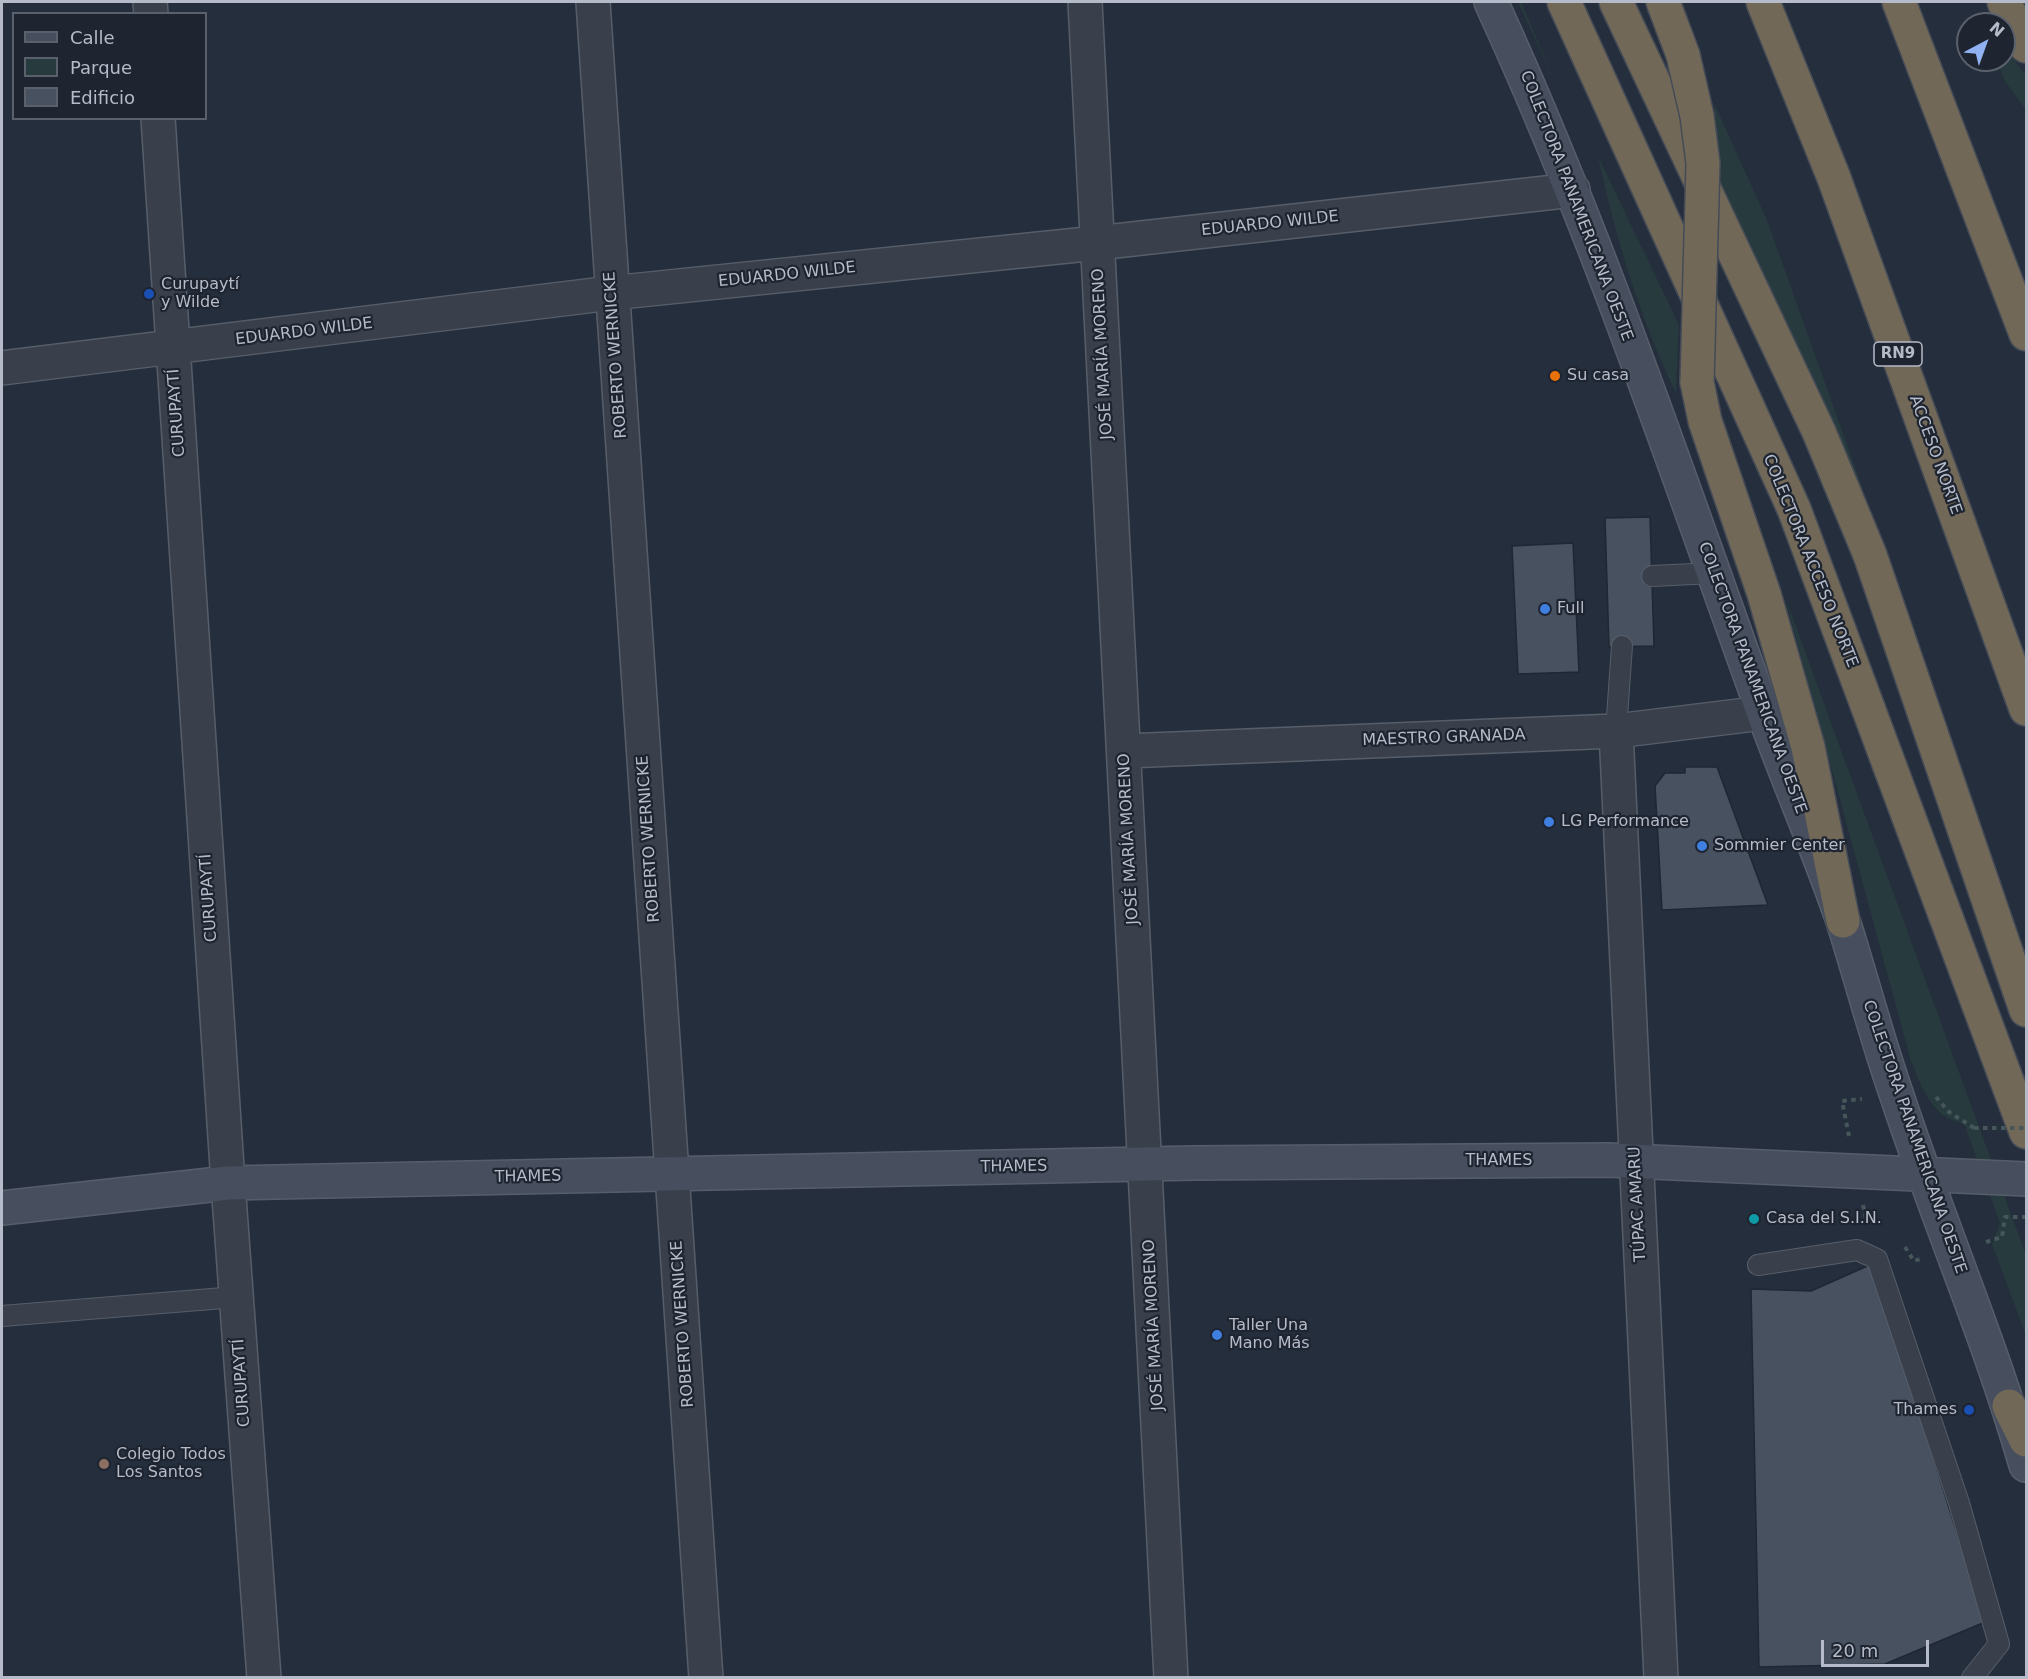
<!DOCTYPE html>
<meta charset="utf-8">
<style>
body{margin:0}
#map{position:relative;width:2028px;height:1679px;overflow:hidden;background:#252e3c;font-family:"DejaVu Sans",sans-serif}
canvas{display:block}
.frame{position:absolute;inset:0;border:3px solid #b5bbc8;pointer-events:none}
.legend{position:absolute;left:12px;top:12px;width:195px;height:108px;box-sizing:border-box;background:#1e2531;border:2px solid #5a616d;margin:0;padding:8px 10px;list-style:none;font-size:18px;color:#b5bbc8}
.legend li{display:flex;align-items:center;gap:12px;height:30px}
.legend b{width:30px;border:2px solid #5a616d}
.north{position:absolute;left:1956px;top:12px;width:60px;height:60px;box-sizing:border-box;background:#1e2531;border:2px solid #5a616d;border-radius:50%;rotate:41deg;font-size:16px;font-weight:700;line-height:24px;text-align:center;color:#b5bbc8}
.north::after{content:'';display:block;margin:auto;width:21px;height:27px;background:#90b2f2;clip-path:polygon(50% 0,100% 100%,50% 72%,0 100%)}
.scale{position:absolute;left:1821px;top:1640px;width:108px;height:27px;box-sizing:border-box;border:3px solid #b5bbc8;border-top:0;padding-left:8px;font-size:18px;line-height:21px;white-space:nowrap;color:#b5bbc8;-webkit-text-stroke:4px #1e2531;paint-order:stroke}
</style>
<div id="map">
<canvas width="2028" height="1679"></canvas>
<div class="frame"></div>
<ul class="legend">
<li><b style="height:8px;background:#474f5f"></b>Calle</li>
<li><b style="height:16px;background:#273a3d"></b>Parque</li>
<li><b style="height:16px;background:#475160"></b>Edificio</li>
</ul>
<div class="north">N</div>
<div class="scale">20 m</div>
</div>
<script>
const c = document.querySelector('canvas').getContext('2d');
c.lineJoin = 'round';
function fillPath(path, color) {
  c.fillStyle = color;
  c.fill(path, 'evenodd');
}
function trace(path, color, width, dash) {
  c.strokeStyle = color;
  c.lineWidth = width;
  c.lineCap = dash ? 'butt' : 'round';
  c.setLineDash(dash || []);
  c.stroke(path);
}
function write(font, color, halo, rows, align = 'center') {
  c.font = font + ' "DejaVu Sans",sans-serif';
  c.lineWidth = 4.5;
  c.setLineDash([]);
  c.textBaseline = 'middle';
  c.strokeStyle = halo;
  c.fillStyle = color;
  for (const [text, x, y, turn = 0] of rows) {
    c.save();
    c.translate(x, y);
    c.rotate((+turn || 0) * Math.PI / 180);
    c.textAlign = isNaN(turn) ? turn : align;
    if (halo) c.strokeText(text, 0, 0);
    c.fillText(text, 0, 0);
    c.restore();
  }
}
fillPath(new Path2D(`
 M1518,2H1521L1557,86Z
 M2004,47L2026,75V110L2006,83L1996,60H2004Z
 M1714,103L1767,220L1918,644L1785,322L1722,199Z
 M1598,156L1679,325L1676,393C1640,318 1615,237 1598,156Z
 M1785,597L2026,1255V1336L1992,1244L2000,1223L1964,1123C1932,1119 1922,1088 1911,1061Z`), '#273a3d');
const building = new Path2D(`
 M1650,517L1654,646L1609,647L1605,518Z
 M1573,543L1579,672L1518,674L1512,546Z
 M1685,767H1717L1768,905L1662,910L1655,786L1665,773H1685Z
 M1872,1264L1985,1622L1885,1664L1759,1667L1751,1289L1811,1291Z`);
fillPath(building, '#475160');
trace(building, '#202733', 1.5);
const lane = new Path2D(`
 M1652,576L1714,573
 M1616,731L1622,646
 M1758,1265L1857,1250L1877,1259L1959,1503L1999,1644L1972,1678
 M2,1316L236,1297`);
const street = new Path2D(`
 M150,2L151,14
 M593,2L706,1678
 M1085,2L1171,1678
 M158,118L228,1183L264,1678
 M2,368L611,293L1097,243L1573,190
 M1616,731L1661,1678
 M1125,751L1616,731L1763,713`);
const secondary = new Path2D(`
 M1491,2C1597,232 1677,473 1763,711C1788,782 1820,852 1844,924C1862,981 1877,1039 1897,1096C1938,1220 1990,1340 2026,1465
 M2,1208L228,1183L1193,1163L1608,1160L2026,1179`);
const highway = new Path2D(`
 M1564,2L1794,509L2026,1132
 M1616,2L1819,432L1870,555L2026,1010
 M1663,2L1683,55
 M1763,2L1834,178L2026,709
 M1899,2L2026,334
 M2004,2L2026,46
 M1697,382L1705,421L1764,594L1808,747L1843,921
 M2009,1406L2026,1440`);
trace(lane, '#575e6a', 22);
trace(street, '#575e6a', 36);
trace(secondary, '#575e6a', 36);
trace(highway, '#444b57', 36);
trace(new Path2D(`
 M1936,1097L1949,1112L1974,1128
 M1849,1136L1842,1101L1862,1099
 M1863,1205L1867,1223
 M1986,1242L2002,1237L2005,1217H2026
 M1905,1247L1914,1261L1920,1259`), '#45575a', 4, [4.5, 4.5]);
trace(lane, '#39404c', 20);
trace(street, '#39404c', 33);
trace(secondary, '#474f5f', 33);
trace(highway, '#726857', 33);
const highwayBridge = new Path2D(`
 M1683,55L1697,116L1703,163L1697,382`);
trace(highwayBridge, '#444b57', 36, []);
trace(new Path2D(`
 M1974,1128H2026`), '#45575a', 4, [4.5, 4.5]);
trace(highwayBridge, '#726857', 33);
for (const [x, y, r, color] of [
 [149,294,6,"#1a4fb4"],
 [1555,376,6,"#e8710a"],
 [1545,609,6,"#3f7fe0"],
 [1549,822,6,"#3f7fe0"],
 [1702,846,6,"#3f7fe0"],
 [1754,1219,6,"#0f9aa8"],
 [1217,1335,6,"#3f7fe0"],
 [1969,1410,6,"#1a4fb4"],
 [104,1464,6,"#8d6e63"]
]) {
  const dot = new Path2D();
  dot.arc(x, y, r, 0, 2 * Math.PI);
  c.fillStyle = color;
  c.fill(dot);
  trace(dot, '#1e2531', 2);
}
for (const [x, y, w] of [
 [1898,354,48]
]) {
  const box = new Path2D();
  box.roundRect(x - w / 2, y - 12, w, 24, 4.5);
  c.fillStyle = '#1e2531';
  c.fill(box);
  trace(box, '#b5bbc8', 1.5);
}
write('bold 15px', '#b5bbc8', null, [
 ["RN9",1898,354]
]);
write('16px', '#b5bbc8', '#1e2531', [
 ["COLECTORA PANAMERICANA OESTE",1576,206,69],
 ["EDUARDO WILDE",1270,224,-6],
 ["EDUARDO WILDE",787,275,-6],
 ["EDUARDO WILDE",304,332,-7],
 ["JOSÉ MARÍA MORENO",1103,354,-93],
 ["ROBERTO WERNICKE",616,355,-94],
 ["CURUPAYTÍ",177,413,-94],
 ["ACCESO NORTE",1935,455,70],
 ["COLECTORA ACCESO NORTE",1810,561,68],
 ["COLECTORA PANAMERICANA OESTE",1752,678,70],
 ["MAESTRO GRANADA",1444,738,-2],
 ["ROBERTO WERNICKE",649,839,-94],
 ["JOSÉ MARÍA MORENO",1129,839,-93],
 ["CURUPAYTÍ",209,898,-94],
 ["COLECTORA PANAMERICANA OESTE",1914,1137,71],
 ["THAMES",1499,1161],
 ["THAMES",1014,1167,-1],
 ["THAMES",528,1177,-1],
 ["TÚPAC AMARU",1638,1204,-93],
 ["ROBERTO WERNICKE",683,1324,-94],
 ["JOSÉ MARÍA MORENO",1154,1325,-93],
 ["CURUPAYTÍ",242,1383,-94]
]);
write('16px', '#b5bbc8', '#1e2531', [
 ["Curupaytí",161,285],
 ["y Wilde",161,303],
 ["Su casa",1567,376],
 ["Full",1557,609],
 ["LG Performance",1561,822],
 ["Sommier Center",1714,846],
 ["Casa del S.I.N.",1766,1219],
 ["Taller Una",1229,1326],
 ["Mano Más",1229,1344],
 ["Thames",1957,1410,"right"],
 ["Colegio Todos",116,1455],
 ["Los Santos",116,1473]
], 'left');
</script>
